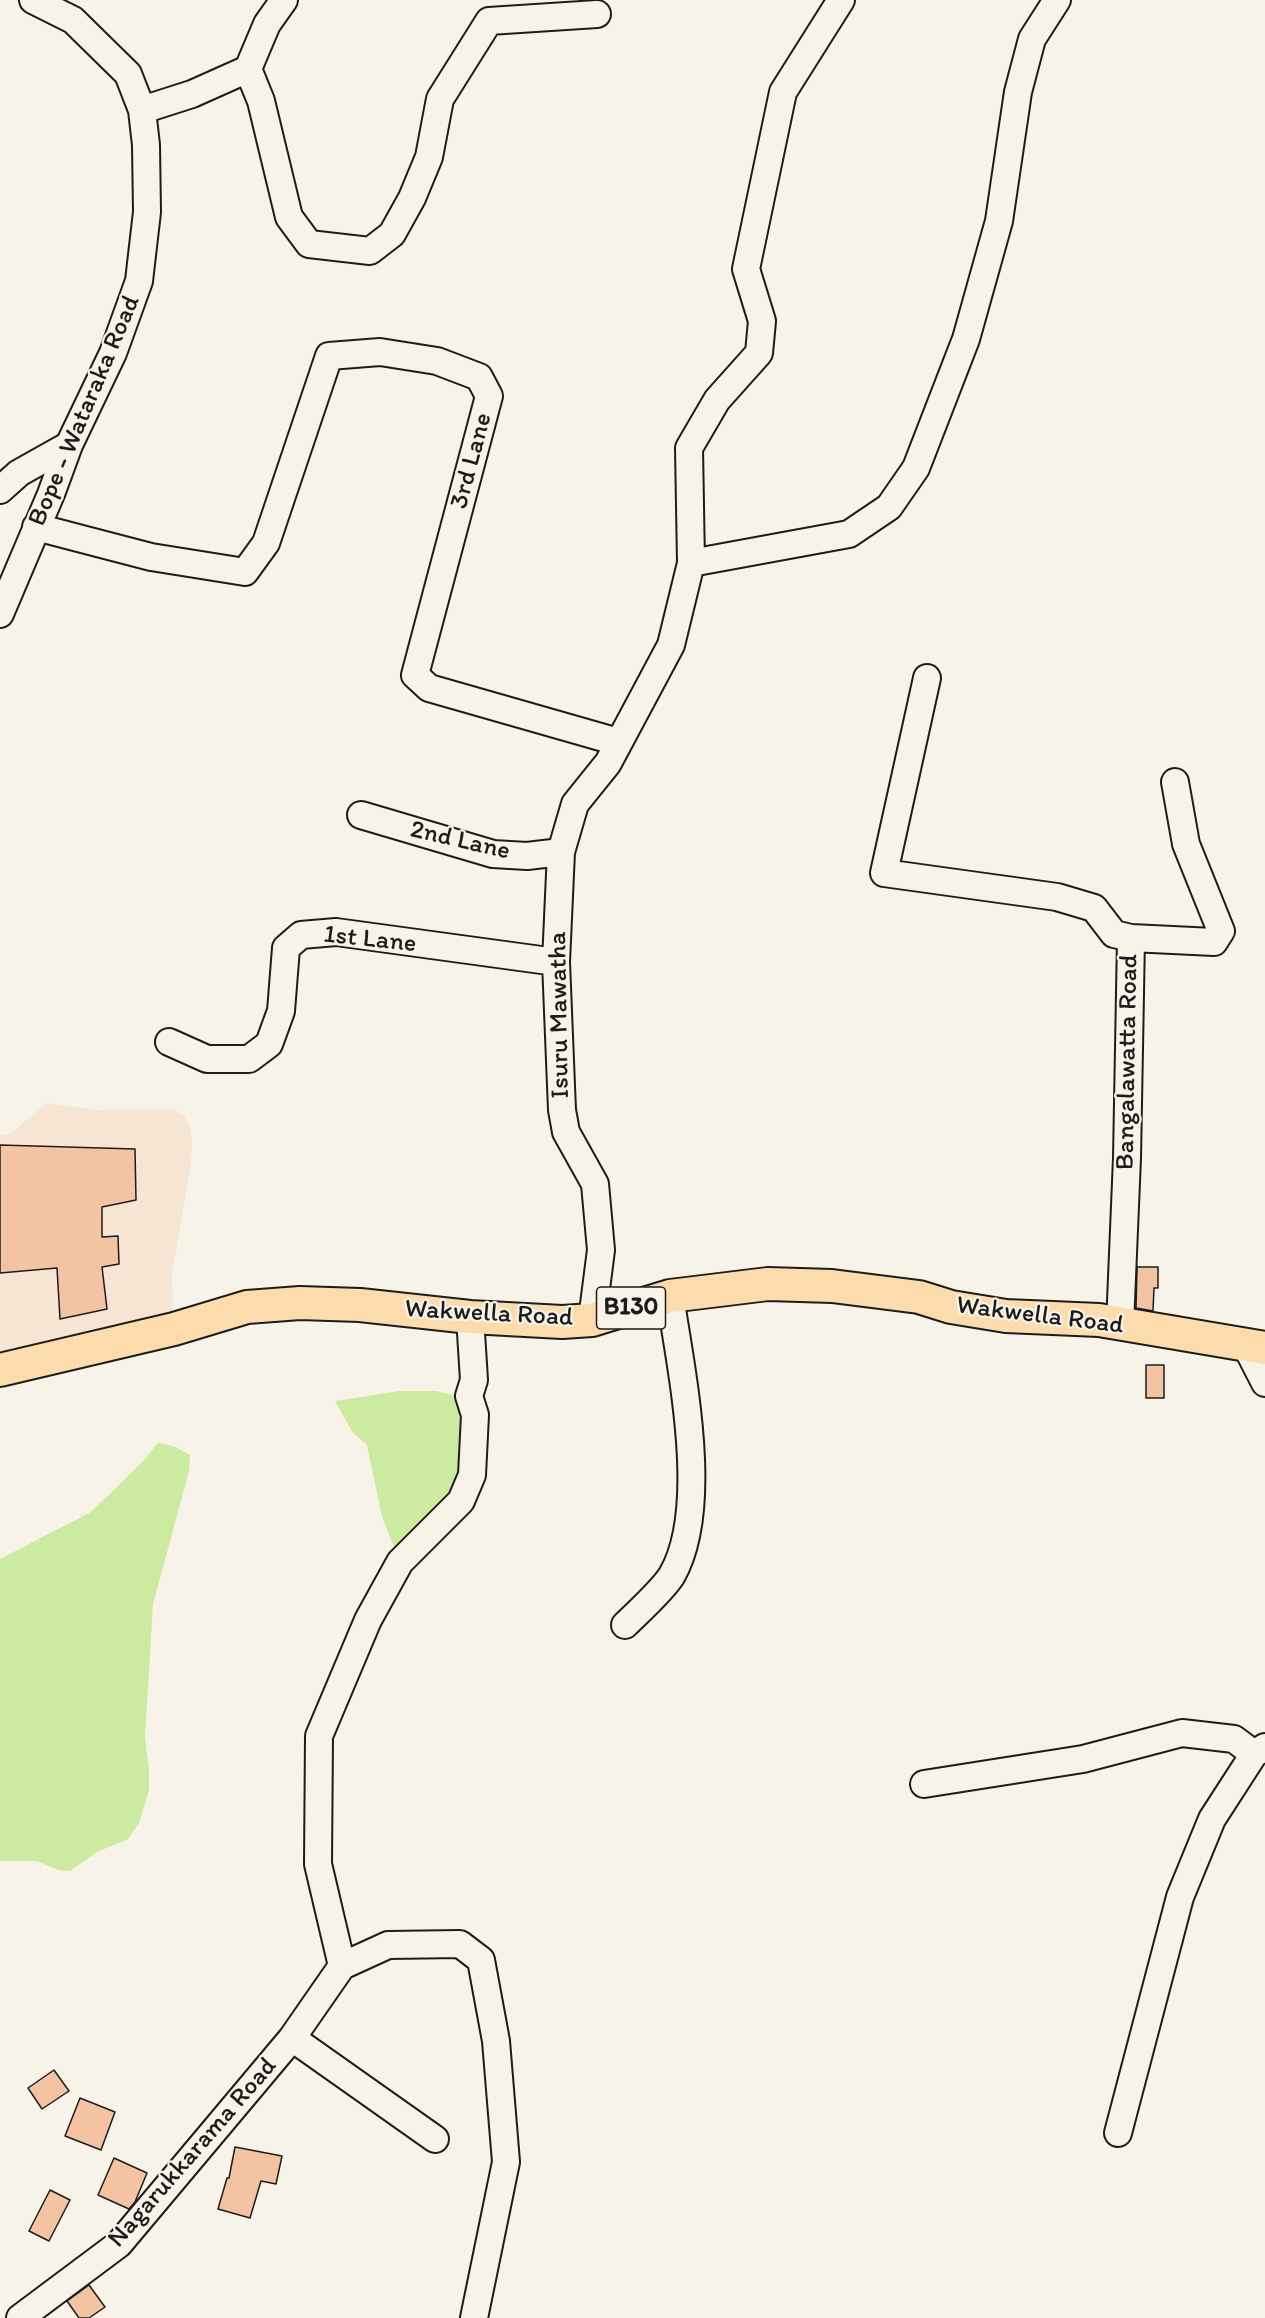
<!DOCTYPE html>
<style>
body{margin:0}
canvas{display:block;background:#f7f3e8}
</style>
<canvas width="1265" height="2318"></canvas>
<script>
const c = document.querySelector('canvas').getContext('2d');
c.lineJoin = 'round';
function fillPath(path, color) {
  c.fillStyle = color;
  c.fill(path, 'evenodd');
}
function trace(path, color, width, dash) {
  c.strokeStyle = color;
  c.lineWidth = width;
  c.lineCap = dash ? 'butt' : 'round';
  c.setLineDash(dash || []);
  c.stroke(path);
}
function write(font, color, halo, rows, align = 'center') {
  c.font = font + ' Itim,sans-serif';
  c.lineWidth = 4.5;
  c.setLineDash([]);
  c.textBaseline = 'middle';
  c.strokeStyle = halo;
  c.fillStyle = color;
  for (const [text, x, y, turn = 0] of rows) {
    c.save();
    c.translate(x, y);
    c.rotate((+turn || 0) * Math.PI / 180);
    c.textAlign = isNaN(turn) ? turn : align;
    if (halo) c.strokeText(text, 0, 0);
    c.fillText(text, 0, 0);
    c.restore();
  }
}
fillPath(new Path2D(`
 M47,1103L94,1110L163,1109L174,1110L184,1116L190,1126L192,1139L191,1165L172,1273L174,1329L0,1370V1136L10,1134Z`), '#f6e5d3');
fillPath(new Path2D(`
 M399,1391H436L452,1395L469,1396L472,1475L400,1562L382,1517L367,1445L353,1433L335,1401Z
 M158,1443L173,1446L190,1455L189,1471L153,1604L145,1737L149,1769V1790L139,1823L128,1839L97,1852L70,1871L58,1870L37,1861H0V1559L91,1512L145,1459Z`), '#cdeaa1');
const building = new Path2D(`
 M0,1145L135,1149L136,1200L102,1207V1237L118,1236L119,1264L102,1267L107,1309L60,1319L57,1268L0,1273Z
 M1137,1267H1158V1288H1154L1153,1311L1136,1308Z
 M1146,1365H1164V1398H1146Z
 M54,2070L69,2091L42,2109L28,2088Z
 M80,2098L115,2112L101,2150L65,2136Z
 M235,2147L282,2156L276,2184L261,2181L250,2218L218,2209L227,2178H229Z
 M114,2158L147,2173L135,2202L129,2209L98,2195Z
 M50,2190L70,2200L49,2241L29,2231Z
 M89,2285L105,2307L89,2318H79L67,2301Z`);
fillPath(building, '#f3c3a3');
trace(building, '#1c1c1c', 1.5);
const minor = new Path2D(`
 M248,69L267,24L284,0
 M142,110L192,94L248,69L261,101L289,217L309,244L370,251L392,234L412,198L429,157L440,99L489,21L597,14
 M0,490L19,473L69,445
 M36,527L151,557L245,572L266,543L329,356L380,352L437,361L479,377L489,396L415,675L429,688L618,742
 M691,563L849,534L889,507L916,468L966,339L999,221L1018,92L1032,39L1057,0
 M0,614L51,494L69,445L113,353L139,281L147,212L146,145L142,110L128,74L73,20L33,0
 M927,678L884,873L1057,897L1094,908L1114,934L1131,938L1127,1158L1120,1325
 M361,815L493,854L527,856L561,852
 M1131,938L1214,942L1221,931L1186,844L1175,782
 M169,1042L207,1059H249L269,1044L281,1011L286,948L301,935L336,932L556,962
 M470,1317L474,1380L469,1396L475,1415L472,1475L461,1501L400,1562L368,1620L319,1736L318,1864L342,1966L388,1945L460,1944L481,1960L496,2041L506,2162L474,2318
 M592,1320L601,1250L595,1184L566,1132L562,1110L556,962L561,852L575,804L608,763L671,645L691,563L689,448L717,400L759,353L762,321L746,269L783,92L841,0
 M1245,1344L1265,1383
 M625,1625C638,1612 663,1590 672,1575C711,1507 681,1371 670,1296
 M924,1784L1083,1759L1182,1733L1234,1739L1254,1754
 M292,2038L435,2139
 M1118,2133L1180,1897L1212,1819L1254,1754L1265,1747
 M20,2318L119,2244L292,2038L342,1966`);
const major = new Path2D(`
 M0,1370L174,1329L247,1307L300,1303L360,1305L470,1317L562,1322L592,1320L670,1296L768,1284L832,1286L919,1297L951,1307L1006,1316L1099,1320L1265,1348`);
trace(minor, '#1c1c1c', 30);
trace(major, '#1c1c1c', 36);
trace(minor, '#f7f3e8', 26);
trace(major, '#fcdcac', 32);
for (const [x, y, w] of [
 [631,1308,69]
]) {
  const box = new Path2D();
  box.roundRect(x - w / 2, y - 21, w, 42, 4.5);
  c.fillStyle = '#f7f3e8';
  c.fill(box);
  trace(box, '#1c1c1c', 1.5);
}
write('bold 24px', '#1c1c1c', null, [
 ["B130",631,1308]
]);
write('26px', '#1c1c1c', '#f7f3e8', [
 ["Bope - Wataraka Road",85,411,-67],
 ["3rd Lane",472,461,-75],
 ["2nd Lane",460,841,13],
 ["1st Lane",370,940,6],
 ["Isuru Mawatha",560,1015,-91],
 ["Bangalawatta Road",1128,1062,-89],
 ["Wakwella Road",489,1314,3],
 ["Wakwella Road",1040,1316,7],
 ["Nagarukkarama Road",193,2153,-49]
]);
</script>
